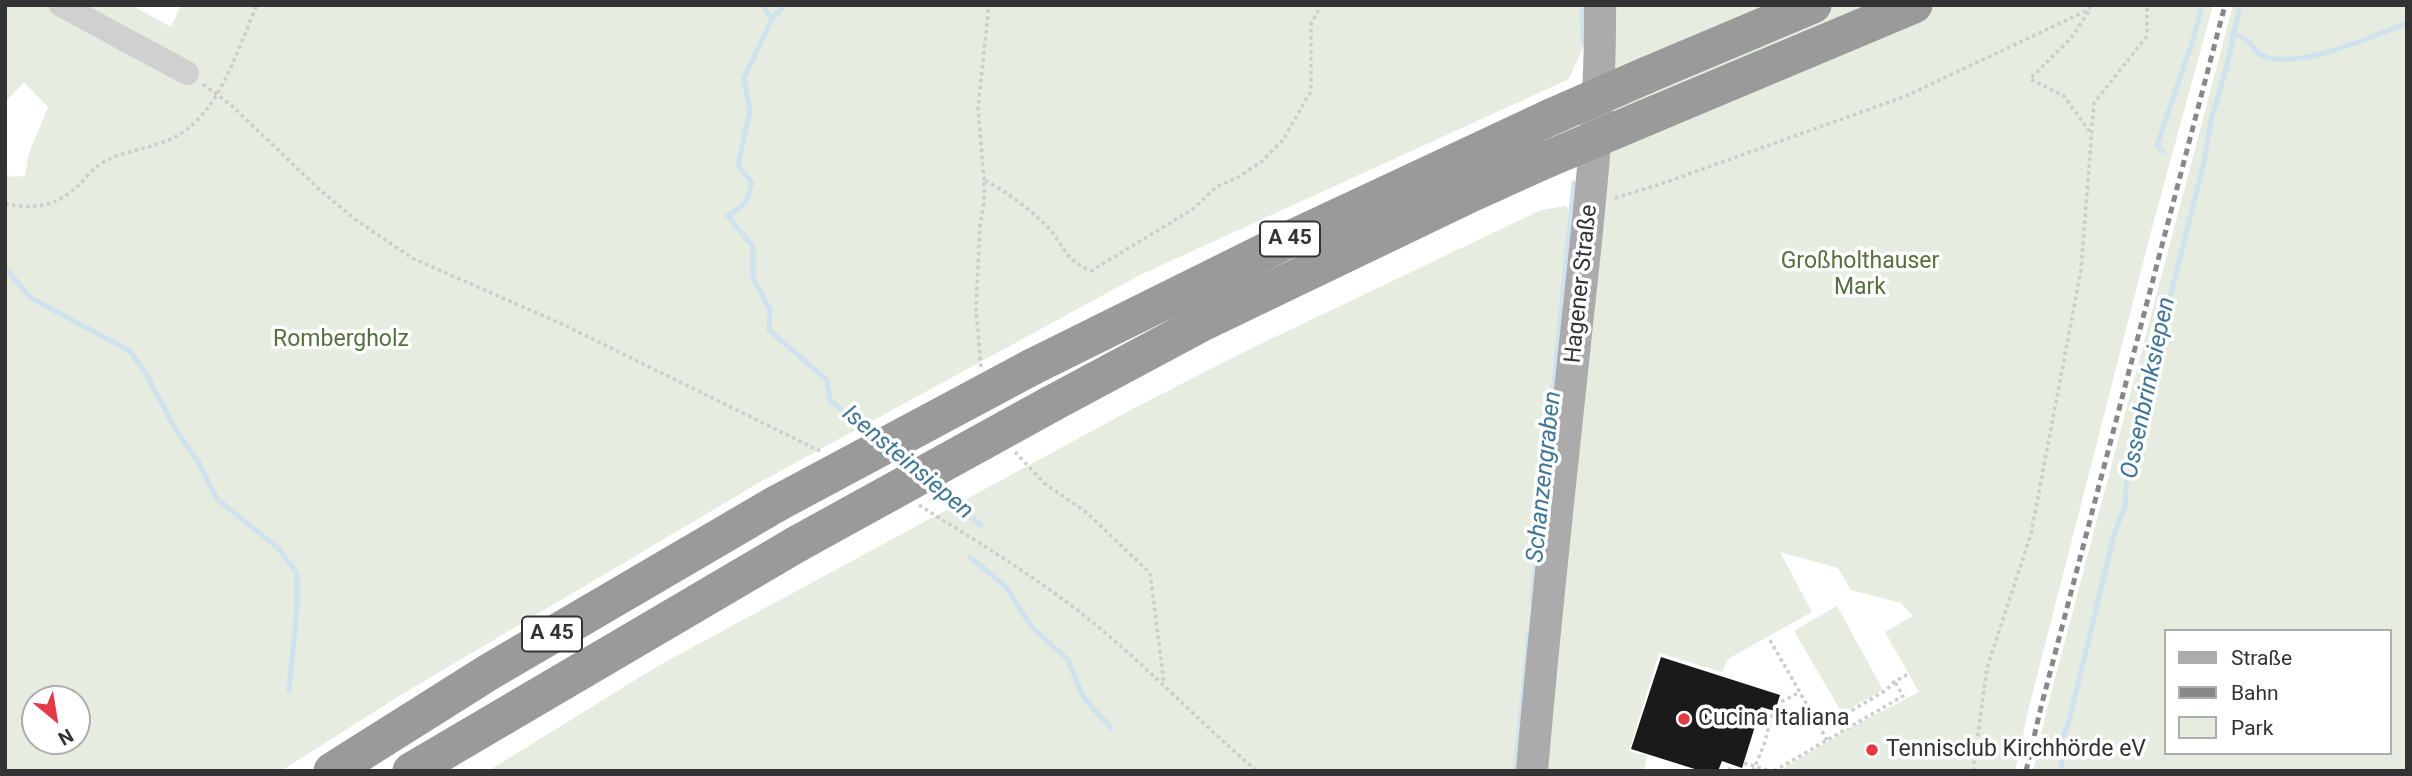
<!DOCTYPE html>
<meta charset="utf-8">
<style>
body{margin:0}
#map{position:relative;width:2412px;height:776px;overflow:hidden;background:#fff;font-family:Roboto,sans-serif}
canvas{display:block}
.frame{position:absolute;inset:0;border:7px solid #333;pointer-events:none}
.legend{position:absolute;left:2164px;top:629px;width:228px;height:126px;box-sizing:border-box;background:#fff;border:2px solid #adadad;margin:0;padding:9px 12px;list-style:none;font-size:21px;color:#333}
.legend li{display:flex;align-items:center;gap:14px;height:35px}
.legend b{width:35px;border:2px solid #adadad}
.north{position:absolute;left:21px;top:685px;width:70px;height:70px;box-sizing:border-box;background:#fff;border:2px solid #adadad;border-radius:50%;rotate:150deg;font-size:19px;font-weight:700;line-height:28px;text-align:center;color:#333}
.north::after{content:'';display:block;margin:auto;width:24px;height:32px;background:#e63946;clip-path:polygon(50% 0,100% 100%,50% 72%,0 100%)}
</style>
<div id="map">
<canvas width="2412" height="776"></canvas>
<div class="frame"></div>
<ul class="legend">
<li><b style="height:9px;background:#ababab"></b>Straße</li>
<li><b style="height:9px;background:#888"></b>Bahn</li>
<li><b style="height:19px;background:#e6ecdf"></b>Park</li>
</ul>
<div class="north">N</div>
</div>
<script>
const c = document.querySelector('canvas').getContext('2d');
c.lineJoin = 'round';
function fillPath(path, color) {
  c.fillStyle = color;
  c.fill(path, 'evenodd');
}
function trace(path, color, width, dash) {
  c.strokeStyle = color;
  c.lineWidth = width;
  c.lineCap = dash ? 'butt' : 'round';
  c.setLineDash(dash || []);
  c.stroke(path);
}
function write(font, color, halo, rows, align = 'center') {
  c.font = font + ' Roboto,sans-serif';
  c.lineWidth = 7;
  c.setLineDash([]);
  c.textBaseline = 'middle';
  c.strokeStyle = halo;
  c.fillStyle = color;
  for (const [text, x, y, turn = 0] of rows) {
    c.save();
    c.translate(x, y);
    c.rotate((+turn || 0) * Math.PI / 180);
    c.textAlign = isNaN(turn) ? turn : align;
    if (halo) c.strokeText(text, 0, 0);
    c.fillText(text, 0, 0);
    c.restore();
  }
}
fillPath(new Path2D(`
 M5,5H131L171,27L181,5H1588V37L1569,79L1140,275L762,481L404,693L281,771H5V173L11,177L25,176L29,153L48,107L24,82L5,102ZM35,699H77V741H35Z
 M1600,5H2213L2152,228L2029,707L2015,771H1779L1850,728L1919,692L1885,632L1913,616L1901,603L1851,590L1838,568L1780,552L1812,612L1728,659L1722,672L1659,653L1629,751L1647,756L1644,771H1544Z
 M2233,5H2407V771H2033L2047,709ZM2165,631H2389V753H2165Z
 M1566,206L1574,218L1521,771H488L658,666L1140,405L1248,350L1541,210Z
 M1837,606L1883,690L1842,713L1794,631Z`), '#e6ecdf');
trace(new Path2D(`
 M762,5L772,19L744,78L750,111L738,165L752,183L746,202L728,216L753,247V278L770,310L769,330L827,380L830,400L873,436
 M1583,5V41
 M772,19L785,5
 M2232,34C2255,38 2251,53 2266,57C2302,69 2372,36 2407,23
 M2163,151L2157,145L2194,37L2202,5
 M5,268L31,298L130,351L148,377L175,429L198,461L217,499L278,548L297,573V609L289,690
 M932,484L981,525
 M970,557L1005,586L1032,627L1068,660L1083,697L1111,728
 M1532,601L1574,183
 M1515,771L1529,635
 M2062,771L2061,740L2068,725L2115,531L2125,507L2127,473L2134,441L2204,162L2211,120L2227,66L2240,5`), '#cfe2ee', 5);
fillPath(new Path2D(`
 M1661,657L1780,695L1775,711L1761,707L1742,768L1722,761L1718,771H1701L1631,749Z`), '#1a1a1a');
trace(new Path2D(`
 M2090,5V9L2072,37L2030,79L2064,96L2092,135
 M203,84L231,105L321,191L356,220L412,258L562,324L820,451
 M984,180L978,108L989,5
 M1615,198L1661,184L1906,96L2090,9
 M5,204C37,209 54,208 79,185C86,178 93,168 102,163C124,150 150,149 173,138C220,115 237,49 257,5
 M981,367L976,310L980,226L984,203V180C1006,191 1028,208 1046,225C1065,245 1062,258 1091,271L1193,209L1216,187L1239,177L1262,161L1283,140L1311,91V24L1321,5
 M1015,452L1044,483L1086,512L1150,573L1164,683
 M919,505C977,542 1037,577 1091,621C1149,668 1200,723 1257,771
 M1770,640L1827,740
 M1813,715L1826,716L1834,712L1842,716L1885,691L1894,682L1908,674
 M1819,725L1832,718
 M1744,763L1770,771
 M1729,771L1731,765
 M1753,771L1765,742L1771,716L1778,712L1781,702L1800,692
 M1774,771L1903,696L1895,682
 M1973,771L1987,668L2031,534L2081,270L2094,103L2147,36V5`), '#cdcdcd', 3.5, [3.5, 3.5]);
trace(new Path2D(`
 M61,5L187,73`), '#d0d0d0', 24);
trace(new Path2D(`
 M1532,771C1544,628 1560,486 1575,343C1587,231 1601,119 1600,5`), '#ababab', 32);
trace(new Path2D(`
 M1647,75L1813,5
 M1645,118L1914,5
 M1032,367L1286,241L1551,117
 M1051,404L1204,322L1464,197L1548,159
 M332,771L489,672L776,504
 M411,771L797,544`), '#9a9a9a', 37);
trace(new Path2D(`
 M2026,771L2041,707L2225,5`), '#888', 5, [7, 5]);
trace(new Path2D(`
 M1551,117L1647,75
 M1548,159L1645,118
 M776,504L1032,367
 M797,544L1051,404`), '#9a9a9a', 37);
for (const [x, y, r, color] of [
 [1684,719,7,"#e63946"],
 [1872,750,7,"#e63946"]
]) {
  const dot = new Path2D();
  dot.arc(x, y, r, 0, 2 * Math.PI);
  c.fillStyle = color;
  c.fill(dot);
  trace(dot, '#fff', 2.5);
}
for (const [x, y, w] of [
 [1290,239,60],
 [552,634,60]
]) {
  const box = new Path2D();
  box.roundRect(x - w / 2, y - 17.5, w, 35, 5);
  c.fillStyle = '#fff';
  c.fill(box);
  trace(box, '#333', 2);
}
write('bold 21px', '#333', null, [
 ["A 45",1290,239],
 ["A 45",552,634]
]);
write('23px', '#56703f', '#fff', [
 ["Großholthauser",1860,262],
 ["Mark",1860,288],
 ["Rombergholz",341,340]
]);
write('23px', '#333', '#fff', [
 ["Hagener Straße",1582,284,-84]
]);
write('23px', '#333', '#fff', [
 ["Cucina Italiana",1698,719],
 ["Tennisclub Kirchhörde eV",1886,750]
], 'left');
write('italic 24px', '#3f7597', '#fff', [
 ["Ossenbrinksiepen",2149,388,-78],
 ["Isensteinsiepen",907,463,40],
 ["Schanzengraben",1545,477,-84]
]);
</script>
